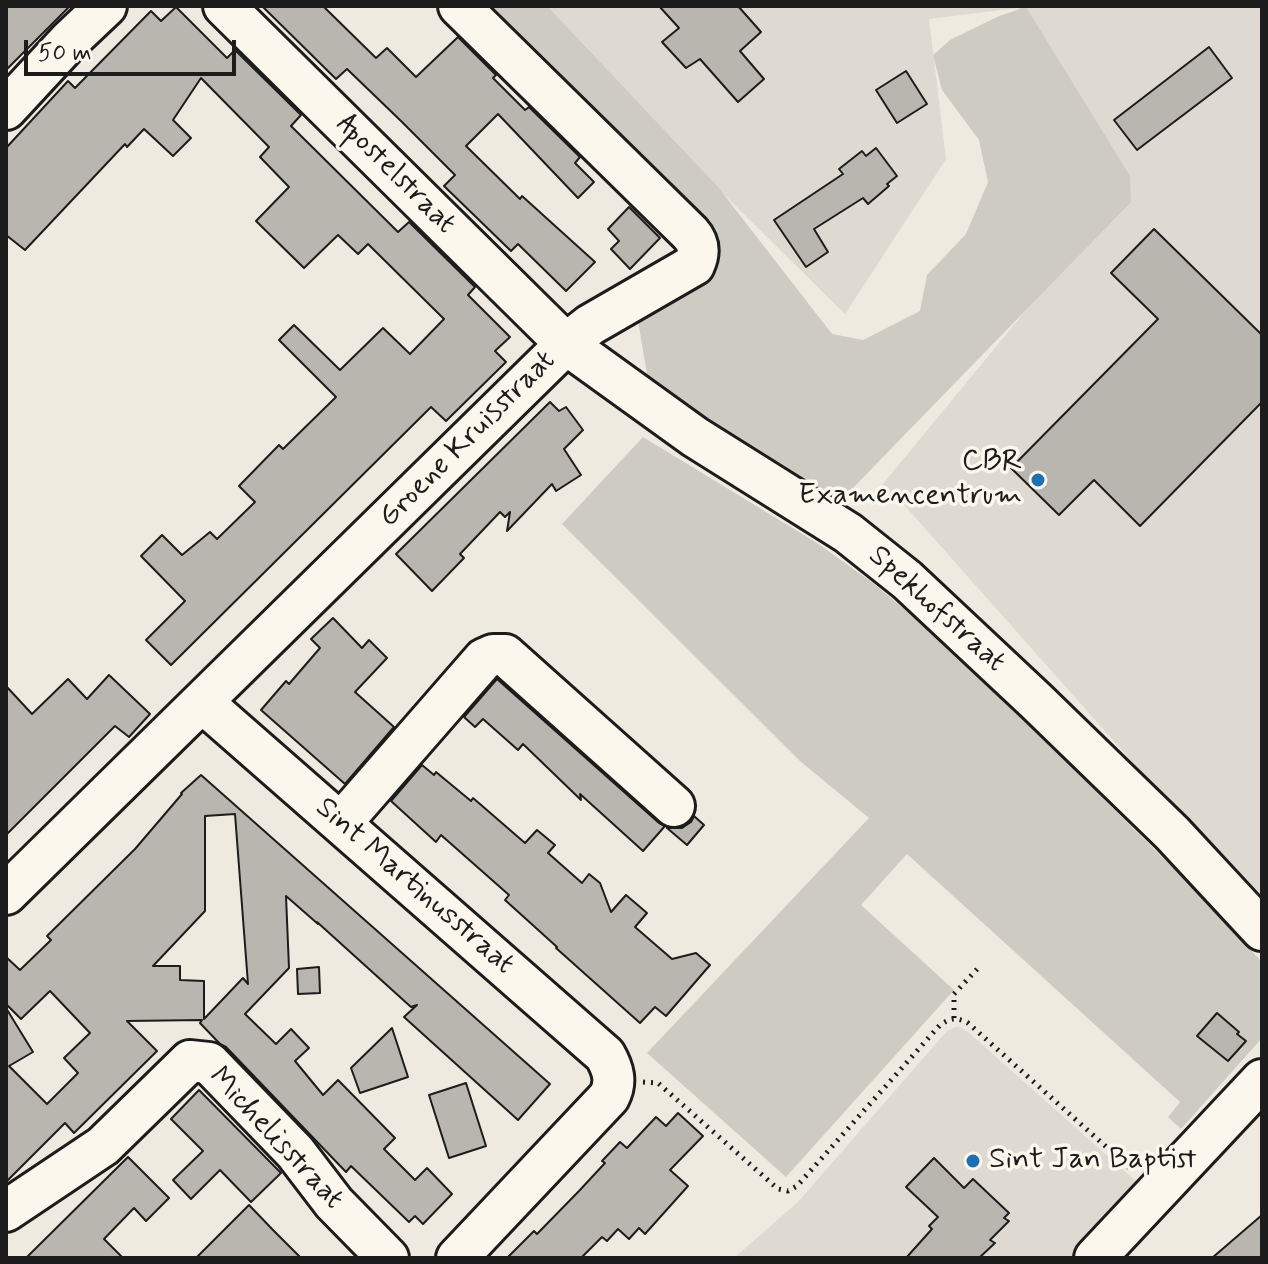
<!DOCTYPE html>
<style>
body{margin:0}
#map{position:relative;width:1268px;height:1264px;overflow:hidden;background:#eeeadf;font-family:Mynerve,sans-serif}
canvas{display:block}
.frame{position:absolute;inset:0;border:8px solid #1c1c1c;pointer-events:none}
.scale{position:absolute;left:24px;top:40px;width:212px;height:36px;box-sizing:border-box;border:4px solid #1c1c1c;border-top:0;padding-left:10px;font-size:24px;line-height:28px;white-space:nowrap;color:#1c1c1c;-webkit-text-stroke:6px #fbf7ec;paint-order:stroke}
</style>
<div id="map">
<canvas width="1268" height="1264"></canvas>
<div class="frame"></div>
<div class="scale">50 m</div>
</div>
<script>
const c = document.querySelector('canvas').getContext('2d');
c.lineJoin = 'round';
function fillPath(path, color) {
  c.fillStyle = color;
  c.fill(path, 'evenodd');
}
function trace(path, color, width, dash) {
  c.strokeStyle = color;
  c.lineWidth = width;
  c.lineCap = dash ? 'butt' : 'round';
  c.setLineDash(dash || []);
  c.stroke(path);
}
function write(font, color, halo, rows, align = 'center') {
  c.font = font + ' Mynerve,sans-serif';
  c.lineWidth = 7;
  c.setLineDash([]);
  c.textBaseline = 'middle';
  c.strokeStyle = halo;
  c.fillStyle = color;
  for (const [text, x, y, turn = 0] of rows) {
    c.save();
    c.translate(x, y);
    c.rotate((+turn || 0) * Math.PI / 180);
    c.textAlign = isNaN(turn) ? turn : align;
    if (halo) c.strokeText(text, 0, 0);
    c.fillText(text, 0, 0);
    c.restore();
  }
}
fillPath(new Path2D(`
 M533,6H1262V908L898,498L868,502L1130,184L1018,8L929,19L946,159L845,314Z
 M958,1026L968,1032L1148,1192L1079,1258H734L798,1202L947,1031Z`), '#dedad1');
fillPath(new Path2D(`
 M478,6H547L718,187L832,334L863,340L920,311L927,275L966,234L988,182L979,140L942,90L933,55L950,40L999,16L1026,7L1130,176L1131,202L850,491L843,497L836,498L741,444L648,380L637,315L707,274Z
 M643,437L817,543L873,583L965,660L1198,893L1262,962V1038L1181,1129L1168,1117L1180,1102L907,854L861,905L954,990L786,1177L647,1053L869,818L800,761L562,524Z`), '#ceccc2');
const building = new Path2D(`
 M6,6H70L6,70Z
 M262,6H323L376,58L387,48L416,77L458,37L496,75L493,78L525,110L529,107L580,157L575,163L594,182L578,198L498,114L466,146L520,199L522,196L595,262L566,291L518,244L511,251L444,186L455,175L401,121L347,69L336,79Z
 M659,6H738L761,32L740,51L764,79L738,102L700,59L686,68L662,42L679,28Z
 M176,7L227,58L235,50L301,115L291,126L398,232L409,222L475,287L468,295L510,337L495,351L506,362L446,421L431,407L171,665L146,640L185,601L141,556L162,535L182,555L210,532L217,539L255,502L239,486L279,445L283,449L336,397L279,340L294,325L340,370L383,328L410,354L444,319L368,244L358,254L338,235L304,268L256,221L289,187L260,157L269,147L201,78L173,120L191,138L173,156L144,129L127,147L125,144L25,250L6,235V148L68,81L75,88L151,11L161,21Z
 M1209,47L1232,78L1137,150L1114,120Z
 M906,71L927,104L897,123L876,90Z
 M876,148L897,176L887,184L889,186L868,204L863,198L814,229L828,252L806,267L774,220L843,174L839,169L862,151L866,156Z
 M629,207L660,238L630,269L611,249L619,241L608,229Z
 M1154,229L1262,335V402L1140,526L1094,480L1059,515L1011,468L1158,319L1111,273Z
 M550,402L559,411L566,407L583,430L564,449L581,475L556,491L552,484L507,531L510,512L505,517L500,512L460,554L464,558L432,591L396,554Z
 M333,618L362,648L369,640L387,658L355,692L394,727L345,784L261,710L286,681L289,684L320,648L311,639Z
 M109,675L150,714L129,737L115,726L6,835V686L32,714L68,679L87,699Z
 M497,679L659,823L665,826L643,851L580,794L581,800L523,744L518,750L483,719L475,727L464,717Z
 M422,765L434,775L436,772L471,801L473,798L525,843L537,830L555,845L548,853L582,883L589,874L600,883L611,912L626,895L647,913L635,927L672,959L696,953L710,965L666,1016L655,1007L640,1023L556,948L557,947L505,900L509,895L441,835L436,842L391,801Z
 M201,775L550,1084L518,1120L404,1017L417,1005L411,1007L317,922L318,924L286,896L289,968L245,1014L276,1044L291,1029L309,1048L295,1061L323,1095L338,1080L395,1138L384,1149L415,1180L427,1168L452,1194L423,1224L415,1216L409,1222L351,1166L346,1172L226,1047L220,1044L200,1023L202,1020L127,1021L157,1051L74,1133L65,1123L6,1182V1008L33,1052L9,1066L47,1104L78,1073L64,1058L90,1033L50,991L21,1019L6,1004V957L20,970L51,940L47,936L135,849L182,794L181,793ZM235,814L248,984L243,978L204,1019V981L180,980V966H153L205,911V816Z
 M694,816L704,825L687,845L667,828H682L691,822Z
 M319,967L320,993L298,994L297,969Z
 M1217,1013L1239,1032L1237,1034L1246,1041L1228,1061L1197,1036Z
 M392,1028L408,1077L360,1093L351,1068Z
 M466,1083L486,1146L449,1158L429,1095Z
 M199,1090L281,1173L251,1202L220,1170L191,1199L173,1180L203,1151L171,1119Z
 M678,1113L703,1136L670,1170L688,1186L645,1234L639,1228L629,1239L618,1229L607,1241L602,1237L581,1258H507L534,1231L537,1234L579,1191L605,1163L602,1161L620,1142L627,1148L656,1117L666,1126Z
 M128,1157L169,1198L146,1221L134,1208L104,1239L123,1258H26Z
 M934,1158L964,1188L973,1179L1009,1213L1004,1218L1009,1221L990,1240L995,1243L979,1258H906L932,1229L929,1226L938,1217L906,1187Z
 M249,1205L273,1230L301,1258H196Z
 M1262,1215V1258H1212Z`);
fillPath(building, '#b9b6af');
trace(building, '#1c1c1c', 2);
const minor = new Path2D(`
 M224,6L566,344L695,437L848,533L907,580L1036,701L1172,833L1262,930
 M6,109L69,41L106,6
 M202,702L605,1055C613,1069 617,1082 609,1097L457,1258
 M341,823L484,659L493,655H505L674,806
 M6,894L566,344L590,325L694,265C700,252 699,243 690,233L459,6
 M6,1211L103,1146L190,1061L209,1063L295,1152L334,1203L388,1258
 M1095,1258L1262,1080`);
trace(minor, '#1c1c1c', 46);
trace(new Path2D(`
 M954,1018V994L980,966
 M643,1082L658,1083L778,1189L788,1191L797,1186L940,1025C950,1018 957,1017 968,1023L1132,1170`), '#1c1c1c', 5, [2, 6]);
trace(minor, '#fbf7ec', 40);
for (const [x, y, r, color] of [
 [1038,480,8,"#1f6fb2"],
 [973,1161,8,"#1f6fb2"]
]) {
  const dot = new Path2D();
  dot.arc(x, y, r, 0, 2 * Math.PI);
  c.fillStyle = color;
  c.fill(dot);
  trace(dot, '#fbf7ec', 3);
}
write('30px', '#1c1c1c', '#fbf7ec', [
 ["Apostelstraat",395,175,45],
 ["Groene Kruisstraat",468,440,-45],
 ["Spekhofstraat",936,610,42],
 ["Sint Martinusstraat",414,887,41],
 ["Michelisstraat",275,1139,47]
]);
write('30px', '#1c1c1c', '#fbf7ec', [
 ["CBR",1022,463],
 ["Examencentrum",1022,497],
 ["Sint Jan Baptist",989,1161,"left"]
], 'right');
</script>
